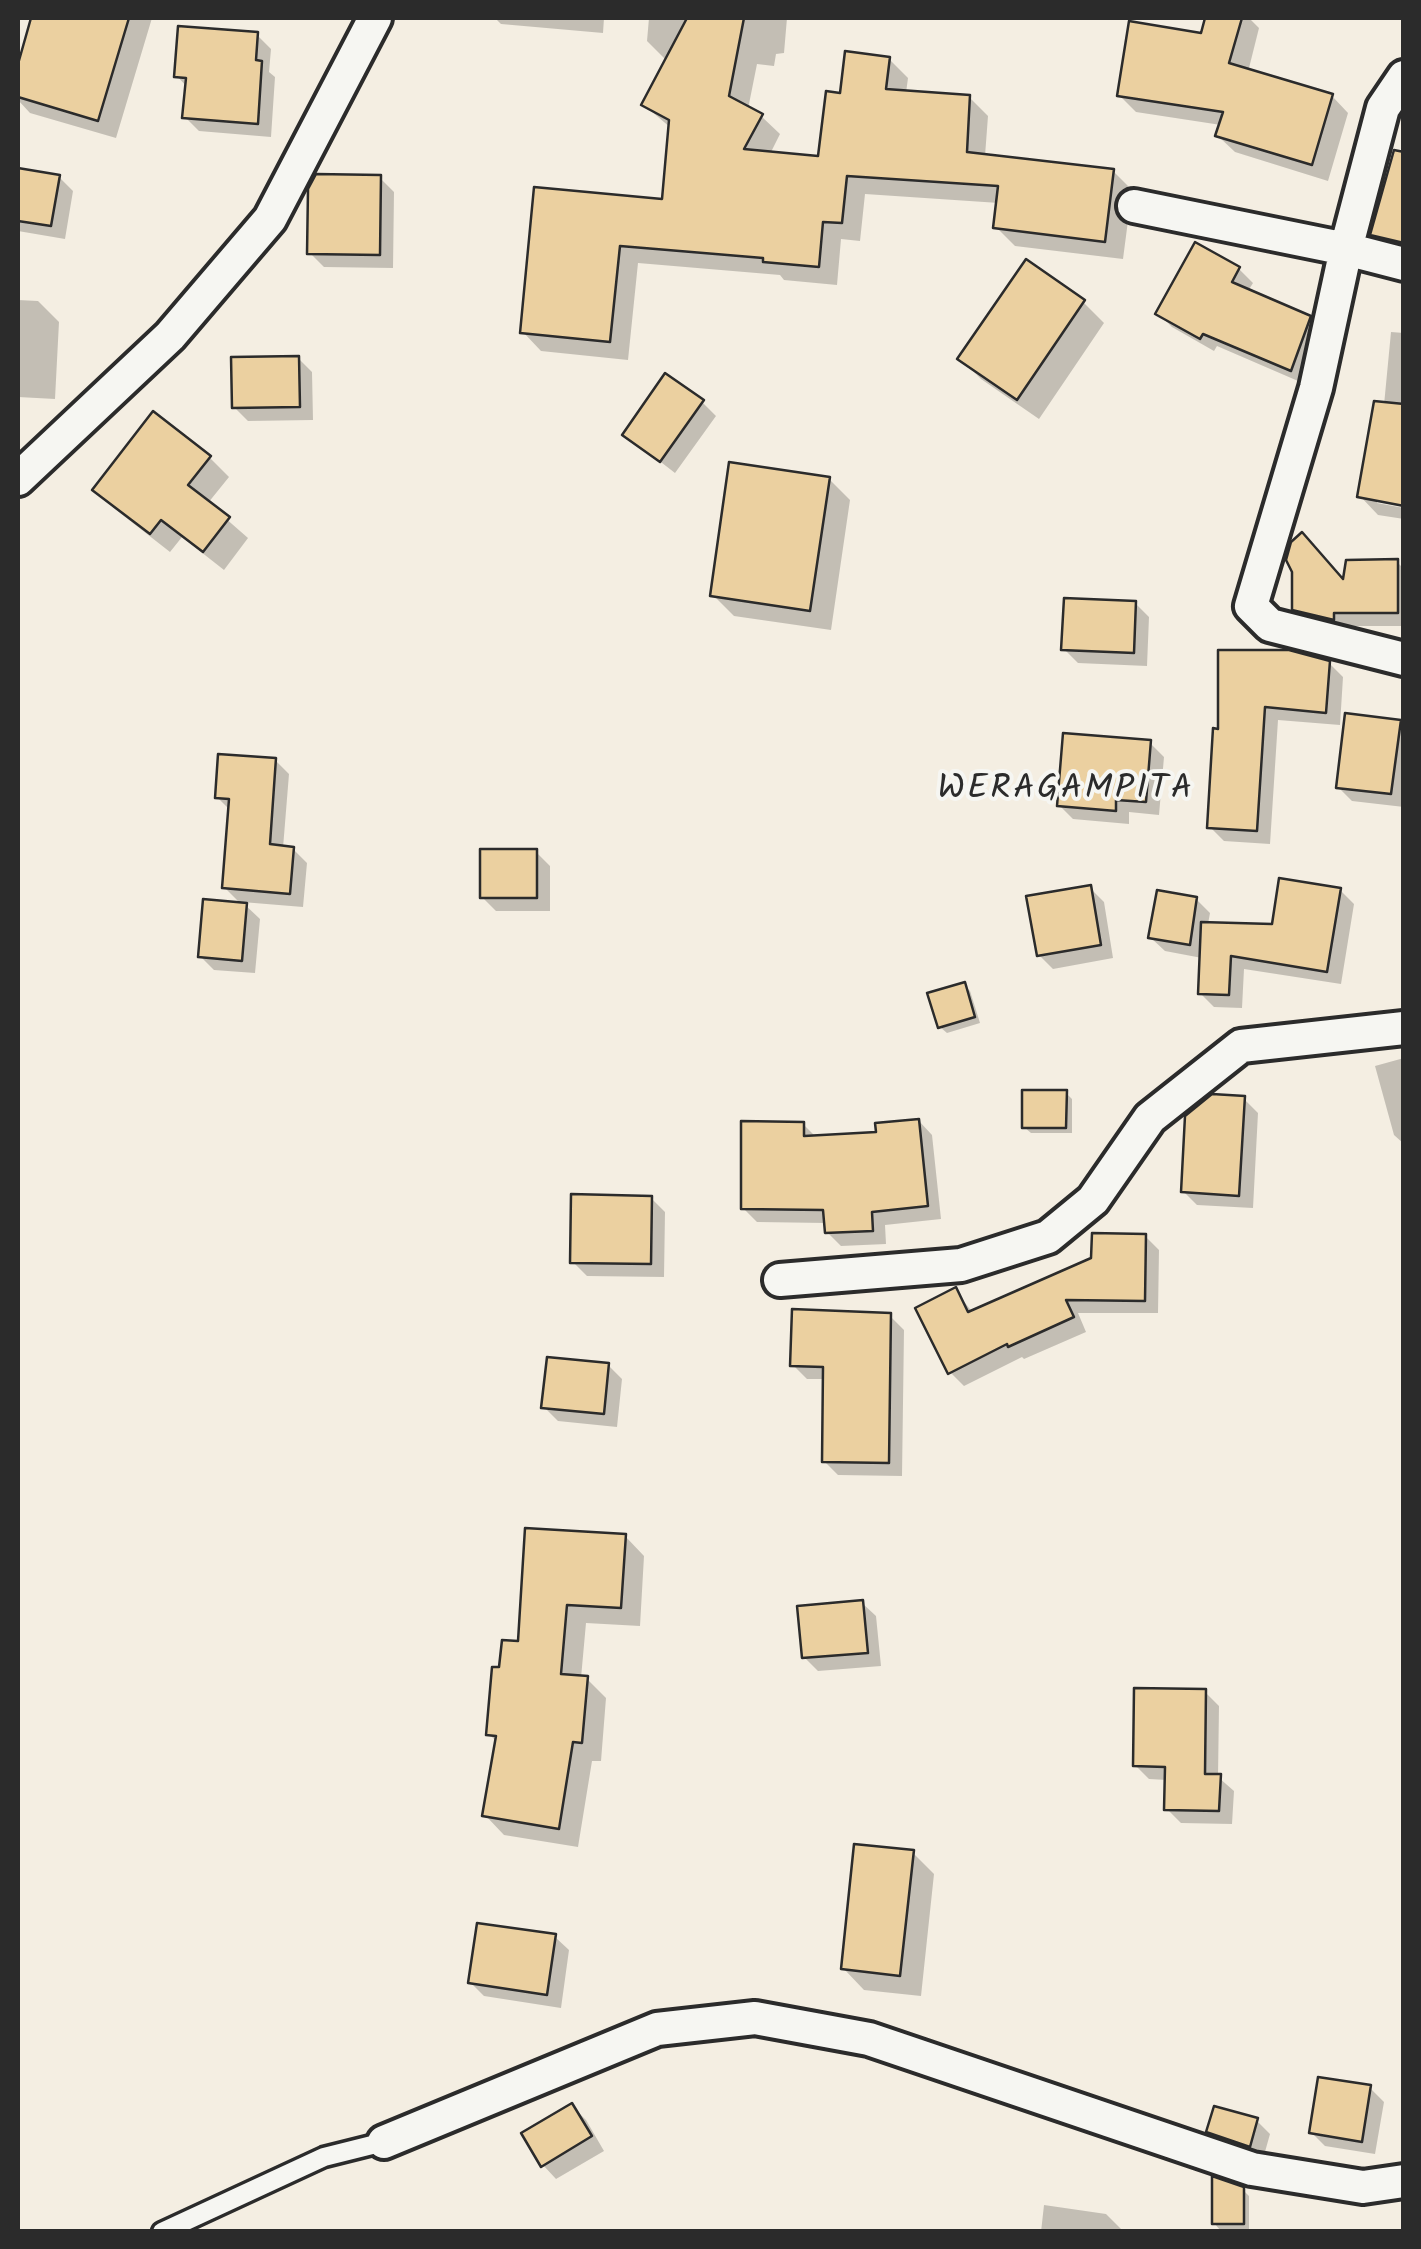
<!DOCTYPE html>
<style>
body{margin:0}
#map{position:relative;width:1421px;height:2249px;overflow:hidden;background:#f4eee2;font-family:Kalam,sans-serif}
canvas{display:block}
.frame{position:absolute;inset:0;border:20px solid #2b2b2b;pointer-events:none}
</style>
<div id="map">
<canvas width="1421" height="2249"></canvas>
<div class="frame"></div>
</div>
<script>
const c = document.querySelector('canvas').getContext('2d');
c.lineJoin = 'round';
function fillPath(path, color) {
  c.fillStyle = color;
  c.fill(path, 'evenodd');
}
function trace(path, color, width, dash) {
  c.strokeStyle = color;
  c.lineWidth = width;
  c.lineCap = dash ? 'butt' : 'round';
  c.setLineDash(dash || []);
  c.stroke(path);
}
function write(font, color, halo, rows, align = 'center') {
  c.font = font + ' Kalam,sans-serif';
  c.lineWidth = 8;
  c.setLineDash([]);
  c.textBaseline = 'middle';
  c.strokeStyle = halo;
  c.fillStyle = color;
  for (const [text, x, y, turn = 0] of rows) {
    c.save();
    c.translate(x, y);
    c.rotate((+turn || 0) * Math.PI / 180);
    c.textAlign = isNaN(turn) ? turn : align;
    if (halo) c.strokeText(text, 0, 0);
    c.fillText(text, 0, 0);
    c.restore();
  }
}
fillPath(new Path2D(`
 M34,18H152L116,138L30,113L18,100V73Z
 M495,18H604L603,33L501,24Z
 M649,18H787L784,53L776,54L774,66L757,64L748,109L761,116L780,134L770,154L820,159L842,96L889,59L908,78L906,93L969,97L988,116L985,156L1113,171L1132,190L1123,259L1015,246L996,227L999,203L865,194L860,241L841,239L837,285L784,280L780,275L638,263L628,360L541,351L523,332L664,202L671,128L644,105L667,61L647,41Z
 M1208,18H1249L1259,28L1248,72L1332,96L1348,113L1328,181L1235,152L1218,136L1221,125L1136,112L1120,96L1203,36Z
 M257,35L271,49L269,72L275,77L271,137L199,131L185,117L187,87L177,76Z
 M1404,165V257L1394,255L1373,234Z
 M18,170L59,177L73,191L65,239L18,231Z
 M380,178L394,192L393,268L324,267L310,253Z
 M1239,269L1253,283L1248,291L1310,318L1324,332L1305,384L1217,346L1214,351L1172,327L1158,313Z
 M18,300L38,301L59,322L55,399L18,397Z
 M1083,302L1104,323L1039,419L981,379L960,358Z
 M1391,332L1404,333V503L1377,498V503L1404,508V519L1378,515L1360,496L1384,405Z
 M298,358L312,372L313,420L248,421L234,407Z
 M702,402L716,416L675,473L626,435Z
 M210,458L229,477L208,503L248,538L224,570L182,537L170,552L115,509L95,490Z
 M829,479L850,500L831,630L734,616L713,595Z
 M1397,562L1404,569V626H1350L1348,633L1309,623L1295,609L1344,582Z
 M1135,603L1149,617L1147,666L1078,663L1064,649Z
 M1329,663L1343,677L1340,725L1278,720L1270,844L1224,841L1210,827L1215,731Z
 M1399,722L1404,726V807L1352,801L1338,787Z
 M1150,743L1164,757L1159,815L1129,812V824L1073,819L1059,805Z
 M275,760L289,774L283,848L293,849L307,863L303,907L242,902L260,919L255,973L214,970L200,956L242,905L224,887L230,810L217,797Z
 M536,852L550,866V911H496L482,897Z
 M1090,888L1104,902L1113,958L1053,969L1039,955Z
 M1340,890L1354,904L1341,984L1244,969L1242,1008L1214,1007L1200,993L1202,958L1165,951L1151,938L1196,899L1210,913L1208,924L1274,927Z
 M964,985L970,991L980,1023L947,1033L940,1027Z
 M1404,1058V1144L1394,1135L1375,1066Z
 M1066,1093L1072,1099V1133H1031L1024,1127Z
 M1244,1099L1258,1113L1253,1208L1197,1205L1183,1191Z
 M919,1121L932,1135L941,1219L885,1225L886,1244L841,1246L827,1232L826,1223L757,1222L743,1208L803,1124L817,1138L879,1135Z
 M651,1198L665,1212L664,1277L587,1276L573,1262Z
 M1145,1236L1159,1250L1158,1313H1078L1086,1332L1024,1359L1022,1357L964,1386L950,1372L955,1290L973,1313Z
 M890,1316L904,1330L902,1476L838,1475L824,1461L825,1379H807L793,1365Z
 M608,1365L622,1379L617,1427L558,1421L544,1407Z
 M625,1536L644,1556L640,1626L586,1623L581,1678L587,1679L606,1698L601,1761H592L578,1847L504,1835L485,1815L497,1742L489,1734L502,1670L520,1644Z
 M862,1603L876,1616L881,1666L818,1671L804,1657Z
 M1205,1692L1219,1706L1218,1777L1234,1791L1232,1824L1181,1823L1167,1809V1780L1149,1779L1135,1765Z
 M913,1853L934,1874L921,1996L864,1990L843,1968Z
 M555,1937L569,1950L561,2008L484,1996L470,1982Z
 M1370,2088L1384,2102L1375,2154L1325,2146L1311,2132Z
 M572,2106L586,2120L604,2151L556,2179L543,2165Z
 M1256,2120L1270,2134L1263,2159L1223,2146L1209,2132Z
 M1243,2190L1249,2196V2230H1220L1214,2223Z
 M1044,2205L1106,2214L1124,2232H1041Z`), '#0003');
const building = new Path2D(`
 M31,18H129L98,121L18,97V64Z
 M687,18H744L729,96L763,114L744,149L818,156L826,91L840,93L845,51L890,57L886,89L970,95L967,152L1114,169L1105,242L993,228L998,186L847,176L842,223L823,222L819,267L763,262V258L620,246L610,342L520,333L534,187L662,199L669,120L641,105Z
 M1205,18H1242L1229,63L1333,94L1312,165L1215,136L1223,112L1117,96L1129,21L1201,33Z
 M178,26L258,32L256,60L262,61L258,124L182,118L186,78L174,77Z
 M1394,150L1404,152V243L1370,235Z
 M18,168L60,175L51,226L18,221Z
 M316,174L381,175L380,255L307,254L308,189Z
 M1195,242L1240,267L1232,282L1311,316L1291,371L1203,334L1200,339L1155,314Z
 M1026,259L1085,300L1017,400L957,359Z
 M299,356L300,407L232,408L231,357Z
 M665,373L704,400L660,462L622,435Z
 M1374,401L1404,404V506L1357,497Z
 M153,411L211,456L188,485L230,517L203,552L161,520L150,534L92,490Z
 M729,462L830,477L810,611L710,596Z
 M1302,532L1343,579L1346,560L1398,559V613H1334V620L1292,610V572L1286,560L1291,542Z
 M1064,598L1136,601L1134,653L1061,650Z
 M1218,650H1289L1330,661L1326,713L1265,707L1257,831L1207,828L1213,728L1218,729Z
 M1345,713L1401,720L1391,794L1336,788Z
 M1063,733L1151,740L1146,802L1116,800V811L1057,806Z
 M218,754L276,758L270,844L294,847L290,894L222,888L229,799L215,798Z
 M480,849H537V898H480Z
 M1279,878L1341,888L1327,972L1231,956L1229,995L1198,994L1201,922L1272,924Z
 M1091,885L1101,945L1037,956L1026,896Z
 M1157,890L1197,897L1190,945L1148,938Z
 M203,899L247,903L242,961L198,957Z
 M965,982L975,1017L938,1028L927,993Z
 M1022,1090H1067L1066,1128H1022Z
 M1212,1094L1245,1096L1239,1196L1181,1192L1185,1116Z
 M919,1119L928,1206L872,1212L873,1231L825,1233L823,1210L741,1209V1121L804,1122V1136L876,1132L875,1123Z
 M571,1194L652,1196L651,1264L570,1263Z
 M1092,1233L1146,1234L1145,1301L1066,1300L1074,1317L1008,1347L1007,1344L948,1374L915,1308L956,1287L968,1312L1091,1258Z
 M792,1309L891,1313L889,1463L822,1462L823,1367L790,1366Z
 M547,1357L609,1363L604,1414L541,1408Z
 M525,1528L626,1534L621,1608L567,1605L561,1674L588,1676L582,1743L573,1742L559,1829L482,1816L496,1736L486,1735L492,1667H499L502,1640L518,1641Z
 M863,1600L868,1653L802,1658L797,1606Z
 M1134,1688L1206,1689L1205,1774H1221L1219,1811L1164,1810L1165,1767L1133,1766Z
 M854,1844L914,1850L900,1976L841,1969Z
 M477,1923L556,1934L547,1995L468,1983Z
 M1318,2077L1371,2085L1362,2142L1309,2133Z
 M572,2103L592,2136L541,2167L521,2133Z
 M1214,2106L1258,2118L1250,2147L1206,2132Z
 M1212,2176L1244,2187V2224H1212Z`);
fillPath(building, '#ebd0a0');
trace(building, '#2b2b2b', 2.5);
const lane = new Path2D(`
 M162,2232L324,2157L384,2142`);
const street = new Path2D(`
 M1404,77L1383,108L1346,249L1316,388L1251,606L1270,625L1404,659
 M1134,206L1346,249L1404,264
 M18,479L170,336L270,219L375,18
 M780,1280L961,1265L1048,1237L1093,1200L1150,1118L1241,1046L1404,1028
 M384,2142L657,2029L755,2018L869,2039L1252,2169L1363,2187L1404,2181`);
trace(lane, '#2b2b2b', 25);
trace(street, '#2b2b2b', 40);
trace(lane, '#f6f6f2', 18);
trace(street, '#f6f6f2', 32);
c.letterSpacing = '2.5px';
write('35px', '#2b2b2b', '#f6f6f2', [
 ["WERAGAMPITA",1066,792]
]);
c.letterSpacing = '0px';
</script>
